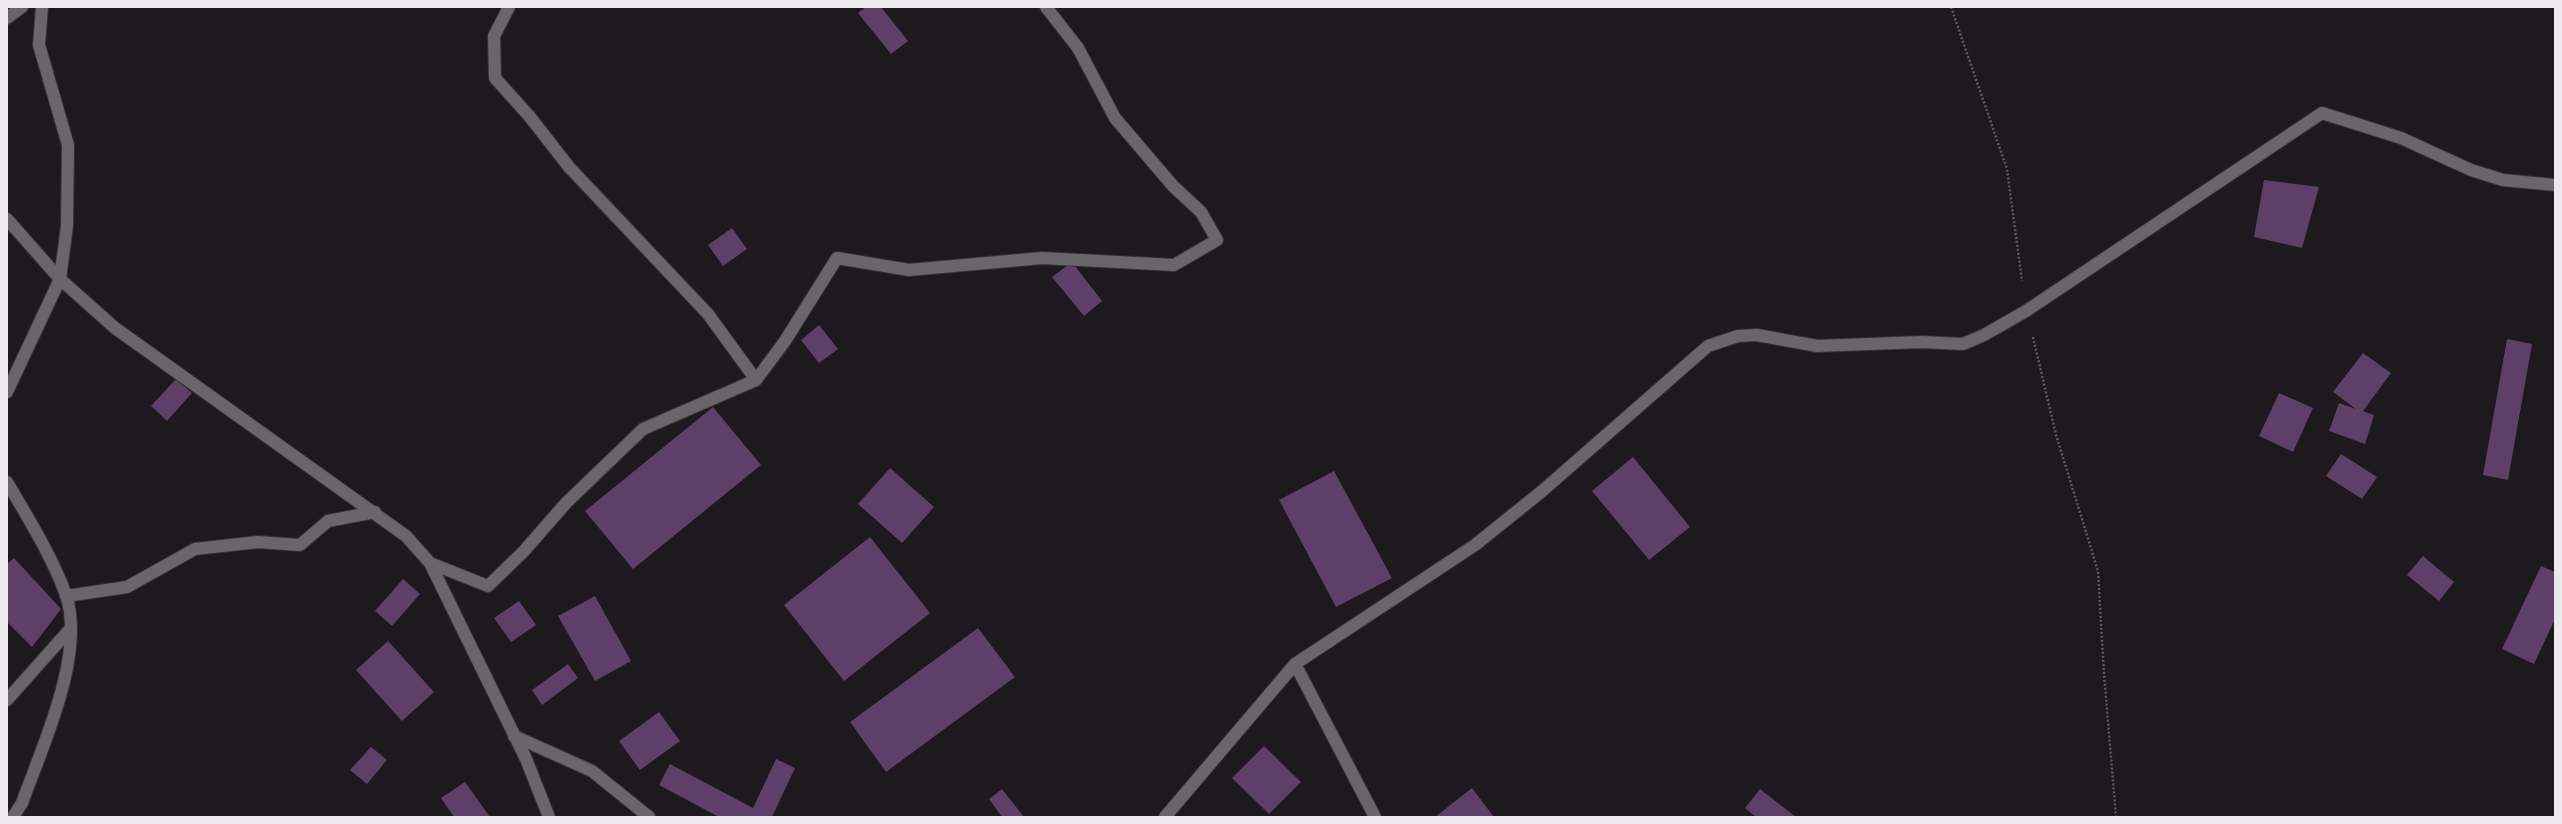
<!DOCTYPE html>
<style>
body{margin:0}
#map{position:relative;width:2562px;height:824px;overflow:hidden;background:#1d191e;font-family:Georgia,serif}
canvas{display:block}
.frame{position:absolute;inset:0;border:8px solid #ece9ed;pointer-events:none}
</style>
<div id="map">
<canvas width="2562" height="824"></canvas>
<div class="frame"></div>
</div>
<script>
const c = document.querySelector('canvas').getContext('2d');
c.lineJoin = 'round';
function fillPath(path, color) {
  c.fillStyle = color;
  c.fill(path, 'evenodd');
}
function trace(path, color, width, dash) {
  c.strokeStyle = color;
  c.lineWidth = width;
  c.lineCap = dash ? 'butt' : 'round';
  c.setLineDash(dash || []);
  c.stroke(path);
}
fillPath(new Path2D(`
 M866,7H881L908,41L891,54L858,13Z
 M2264,180L2319,187L2302,248L2254,237Z
 M732,228L747,249L723,266L708,245Z
 M1072,262L1102,301L1084,316L1052,277Z
 M819,325L838,349L819,363L801,340Z
 M2507,339L2532,344L2508,480L2483,475Z
 M2363,353L2391,373L2363,411L2374,415L2365,444L2329,431L2339,403L2356,409L2333,392Z
 M176,379L192,393L167,421L151,406Z
 M2279,393L2313,408L2293,452L2259,436Z
 M713,407L761,465L633,569L585,511Z
 M2341,454L2377,477L2362,499L2326,476Z
 M1633,457L1690,527L1649,560L1592,491Z
 M890,468L934,507L902,543L858,504Z
 M1334,471L1392,578L1336,607L1279,500Z
 M870,537L930,613L844,681L784,605Z
 M2423,556L2454,582L2439,601L2407,575Z
 M14,558L61,609L32,647L7,622V564Z
 M2541,566L2555,572V619L2534,664L2502,649Z
 M403,579L420,594L392,626L375,611Z
 M595,596L631,661L595,681L558,616Z
 M519,601L536,625L511,642L494,618Z
 M978,628L1015,677L886,772L850,722Z
 M388,641L434,692L402,721L356,670Z
 M568,664L578,678L542,705L532,690Z
 M659,712L680,741L640,770L619,741Z
 M1264,746L1301,782L1269,814L1232,778Z
 M371,747L387,760L367,784L350,770Z
 M776,759L795,768L772,817H719L659,785L670,764L753,808Z
 M465,782L490,817H454L441,798Z
 M1472,788L1494,817H1435Z
 M1002,789L1024,817H1002L989,799Z
 M1760,789L1796,817H1756L1745,808Z`), '#5e3f67');
const minor = new Path2D(`
 M509,7L494,36L495,78L530,117L569,167L708,314L756,380
 M7,18L22,7
 M7,219L60,279L115,328L406,536L430,563L526,759L549,817
 M7,392L60,279L67,226L68,145L39,45L42,7
 M7,482C28,518 52,556 66,595C86,654 42,747 22,803L13,817
 M430,563L488,586L524,551L566,503L643,429L756,380L785,341L837,258L909,270L1042,258L1174,265L1217,240L1201,212L1173,186L1115,118L1078,48L1046,7
 M66,596L127,587L195,549L258,542L300,545L328,521L375,512
 M1295,664L1375,817
 M7,700L71,628
 M514,736L592,771L649,817
 M1165,817L1295,664L1475,545L1541,492L1708,346L1738,336L1757,335L1817,346L1922,342L1963,344L1984,335L2026,311L2322,113L2401,138L2471,170L2503,180L2555,185`);
trace(minor, '#353336', 14);
trace(new Path2D(`
 M1951,7L2007,169L2022,281
 M2033,337L2056,435L2098,571L2104,674L2116,817`), '#5e5a5f', 2.5, [2, 2]);
trace(minor, '#6a656b', 12);
</script>
